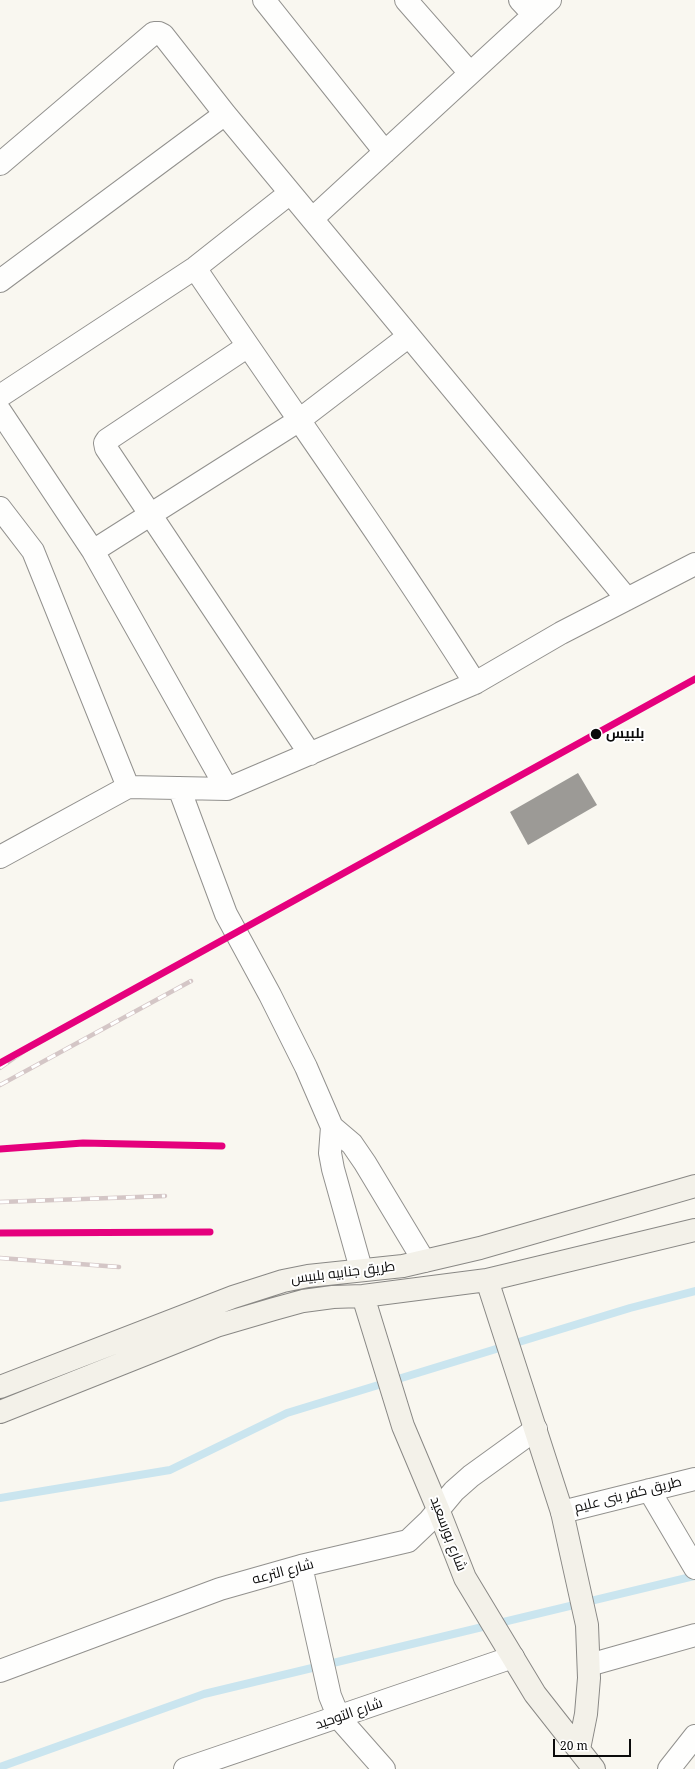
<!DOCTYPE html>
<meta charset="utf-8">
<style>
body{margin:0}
#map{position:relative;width:695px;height:1769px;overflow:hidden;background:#f9f7f0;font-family:"Noto Serif",serif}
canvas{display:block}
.scale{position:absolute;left:553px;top:1739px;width:78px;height:18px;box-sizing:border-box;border:2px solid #0b0b0b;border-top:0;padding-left:5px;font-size:12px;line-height:14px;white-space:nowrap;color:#0b0b0b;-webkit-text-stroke:3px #fff;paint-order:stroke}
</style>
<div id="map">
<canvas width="695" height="1769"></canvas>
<div class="scale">20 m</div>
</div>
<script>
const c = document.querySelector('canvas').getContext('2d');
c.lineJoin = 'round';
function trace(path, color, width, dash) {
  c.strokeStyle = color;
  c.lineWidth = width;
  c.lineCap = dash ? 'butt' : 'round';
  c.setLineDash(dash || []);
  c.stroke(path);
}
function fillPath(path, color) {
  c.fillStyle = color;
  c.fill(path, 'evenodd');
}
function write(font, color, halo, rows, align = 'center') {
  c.font = font + ' "Noto Serif",Cairo,serif';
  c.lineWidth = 4;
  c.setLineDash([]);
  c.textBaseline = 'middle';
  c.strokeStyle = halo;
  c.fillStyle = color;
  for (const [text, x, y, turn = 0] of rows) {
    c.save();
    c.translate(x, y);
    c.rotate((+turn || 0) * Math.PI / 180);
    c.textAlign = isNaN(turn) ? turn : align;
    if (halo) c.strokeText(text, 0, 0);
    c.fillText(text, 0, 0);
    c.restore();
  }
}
trace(new Path2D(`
 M0,1498L170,1470L287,1413L630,1308L695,1291
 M0,1767L204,1694L695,1576`), '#cae5ef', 8);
fillPath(new Path2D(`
 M578,773L597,805L528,845L510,812Z`), '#9c9a96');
const street = new Path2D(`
 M264,0L385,152
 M406,0L470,73
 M520,0L534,15
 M0,164L154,33H159L163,35L225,114L627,599
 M312,219L550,0
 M195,268C288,406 386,542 475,683
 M0,281L225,114
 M248,346L107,440L105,443L106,448L310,754
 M0,396L195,268L290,193
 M0,411L93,551L227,789L128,787L0,857
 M0,508L33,551L128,787
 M93,551L298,421L409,336
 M179,788L226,914L270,995L306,1067L332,1127L352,1144L365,1163L424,1261
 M227,789L475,683L561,633L695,564
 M332,1127L330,1153L333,1169L361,1269
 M649,1490L695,1568
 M562,1512L695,1479
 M301,1566L330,1696L339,1718L384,1769
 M589,1665L695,1635
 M0,1671L220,1589L301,1566L408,1541L429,1521L454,1491L471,1476L536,1429
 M185,1769L513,1657
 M669,1769L695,1736`);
const secondary = new Path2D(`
 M487,1280L562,1512L587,1625L589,1678L586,1714L579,1749
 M363,1296L403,1426L438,1509L465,1578L535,1694L594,1769
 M0,1387L233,1297L283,1281L308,1276L403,1266L480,1248L695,1186
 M0,1412L216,1326L274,1309L303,1301L333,1297L363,1296L487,1280L695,1230`);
trace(street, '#92918e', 24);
trace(secondary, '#898885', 24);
trace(street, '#fefefd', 22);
trace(secondary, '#f3f1e9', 22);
const rail = new Path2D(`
 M0,1068L37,1042
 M0,1085L191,981
 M0,1149L83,1143L222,1146
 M0,1202L165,1196
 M0,1233L210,1232
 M0,1258L119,1267`);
trace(rail, '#d4c6c6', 4.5);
trace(rail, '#fff', 3, [9]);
trace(new Path2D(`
 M0,1063L695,679
 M0,1149L83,1143L222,1146
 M0,1233L210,1232`), '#e5007d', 7);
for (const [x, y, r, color] of [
 [596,734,6,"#0b0b0b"]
]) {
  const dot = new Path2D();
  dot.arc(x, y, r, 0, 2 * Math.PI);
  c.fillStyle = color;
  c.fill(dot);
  trace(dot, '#fff', 1.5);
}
write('bold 14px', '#0b0b0b', '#fff', [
 ["بلبيس",606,734]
], 'left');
write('14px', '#0b0b0b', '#fff', [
 ["طريق جنابيه بلبيس",343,1273,-7],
 ["طريق كفر بنى عليم",628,1495,-14],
 ["شارع بورسعيد",448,1534,69],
 ["شارع الترعه",283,1572,-15],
 ["شارع التوحيد",349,1714,-19]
]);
</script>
